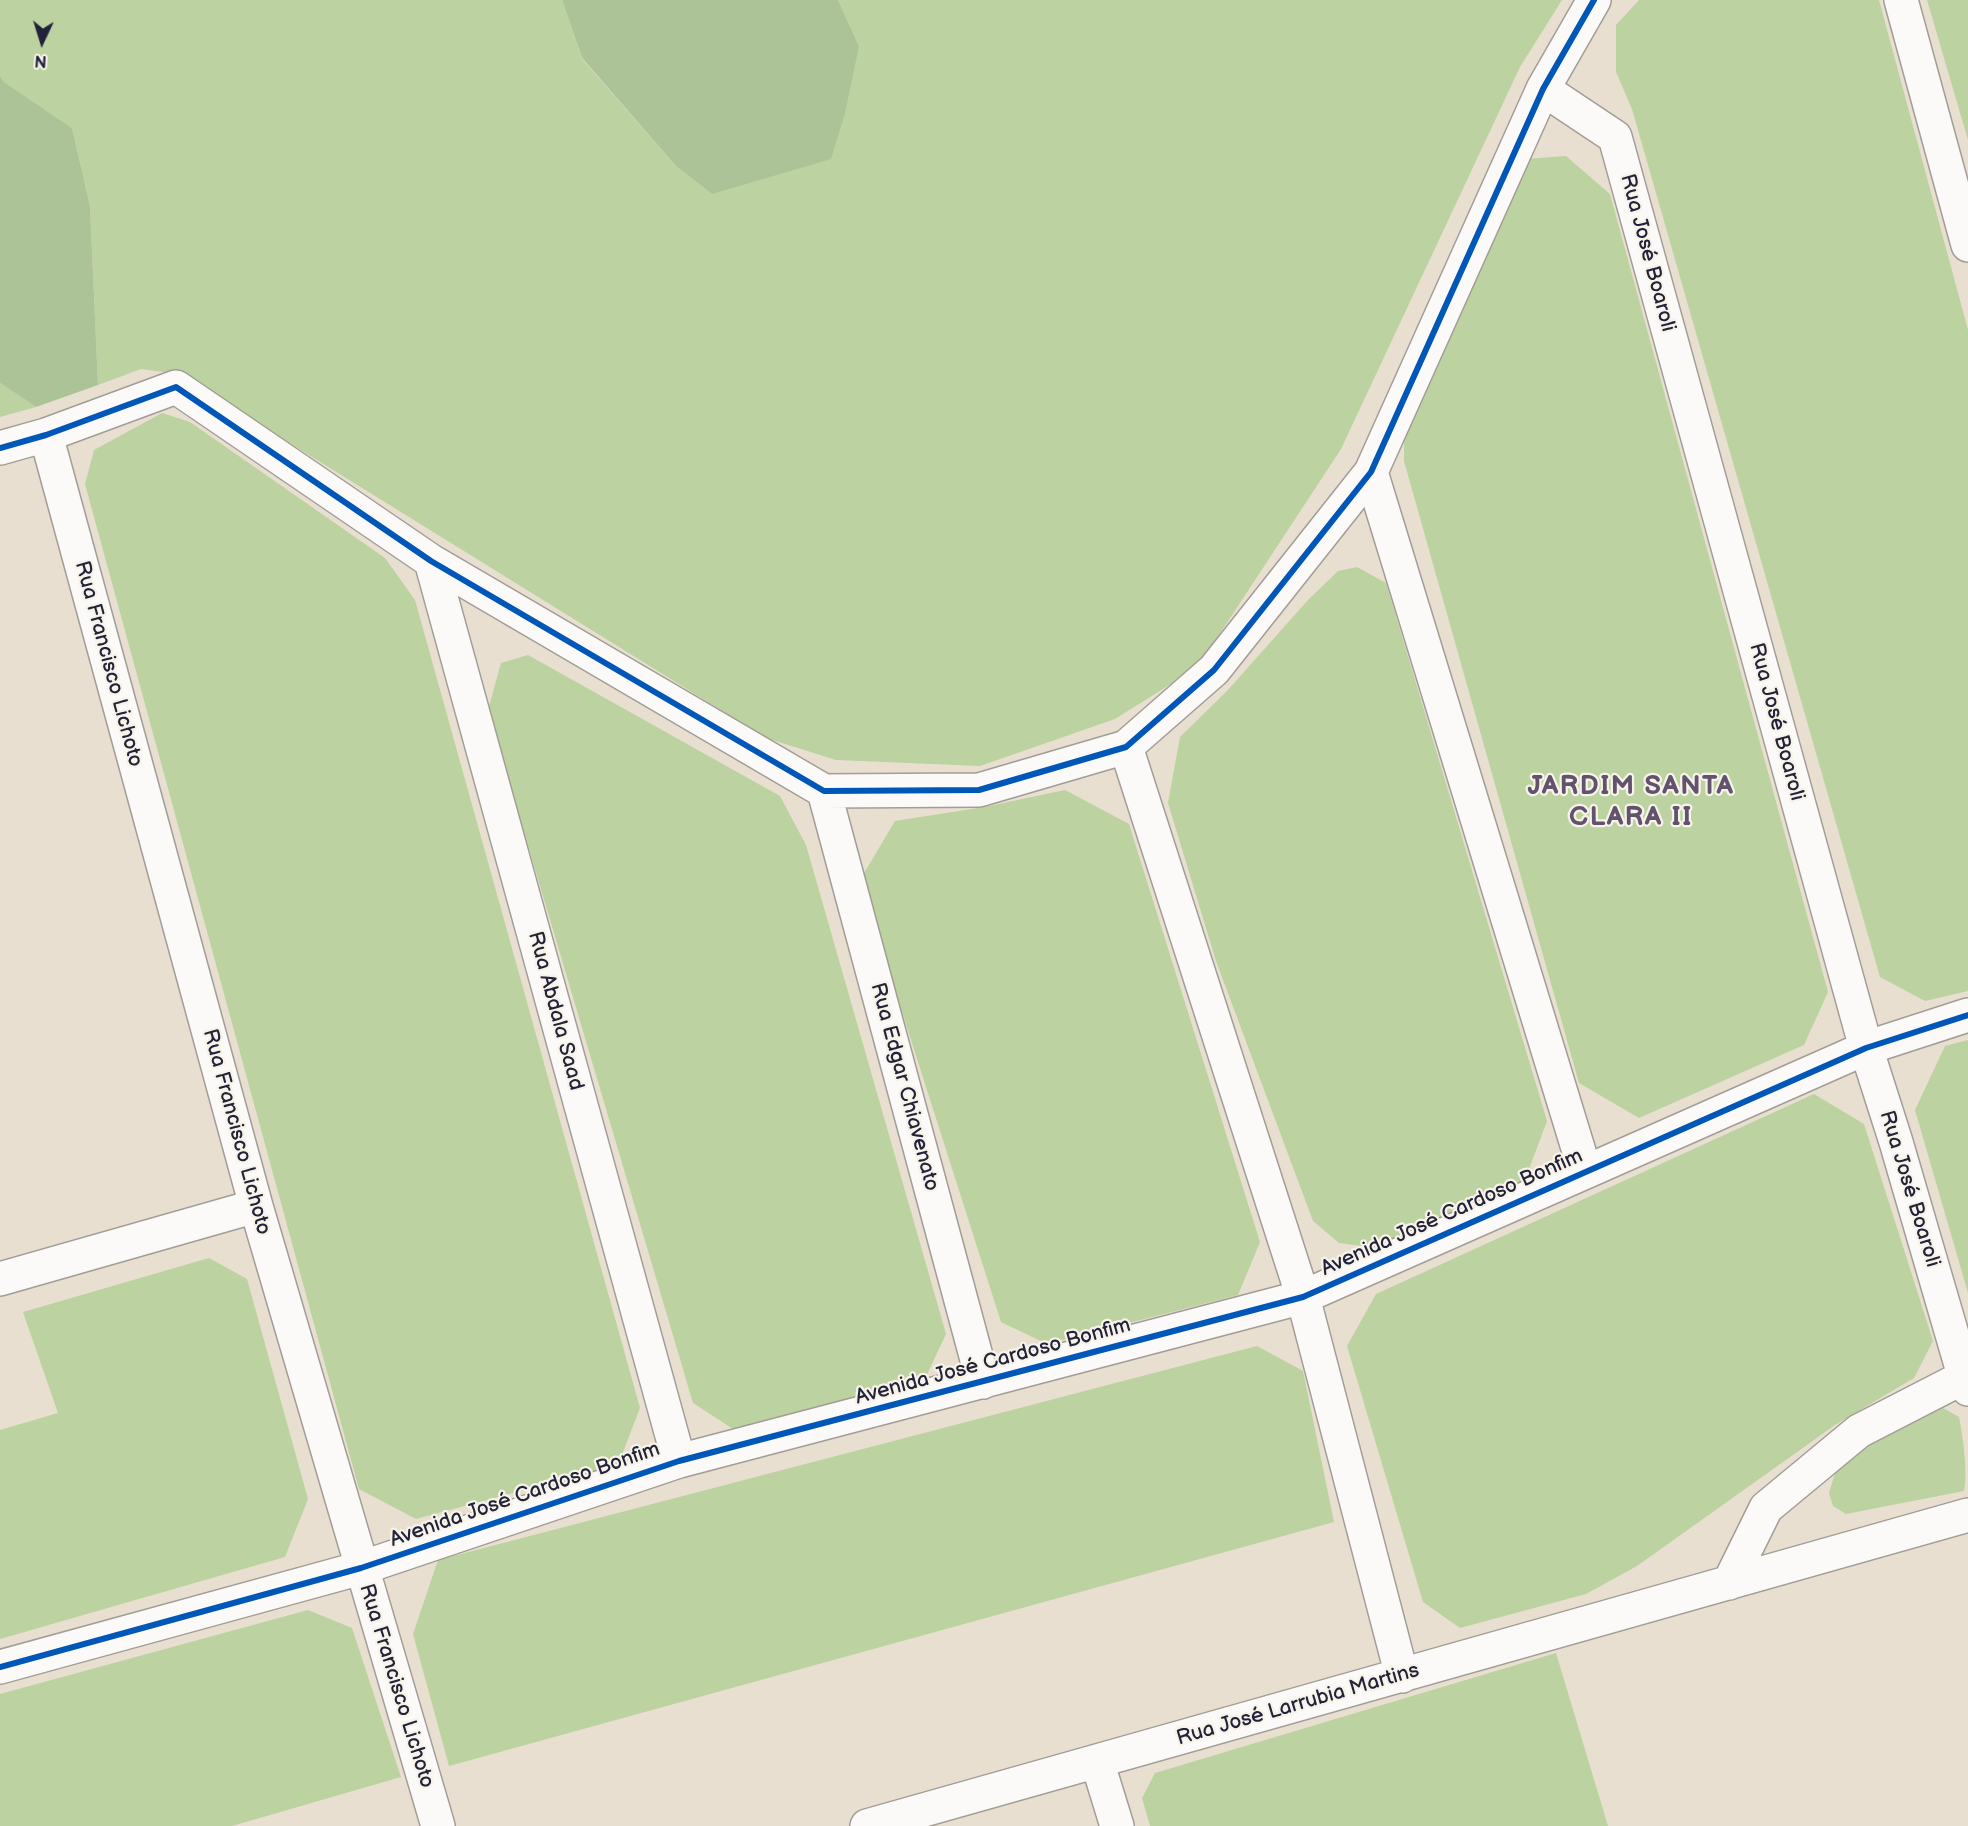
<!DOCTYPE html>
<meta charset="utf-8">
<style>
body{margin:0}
#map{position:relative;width:1968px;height:1826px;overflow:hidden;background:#e8dfd1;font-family:"Balsamiq Sans",sans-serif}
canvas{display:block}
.north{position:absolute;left:12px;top:12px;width:60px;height:60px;-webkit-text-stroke:4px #f7f3e8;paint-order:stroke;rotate:184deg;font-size:16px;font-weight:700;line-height:24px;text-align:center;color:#22223b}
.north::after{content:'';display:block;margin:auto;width:21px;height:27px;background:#22223b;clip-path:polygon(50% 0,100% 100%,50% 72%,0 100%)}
</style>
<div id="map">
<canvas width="1968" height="1826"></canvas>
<div class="north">N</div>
</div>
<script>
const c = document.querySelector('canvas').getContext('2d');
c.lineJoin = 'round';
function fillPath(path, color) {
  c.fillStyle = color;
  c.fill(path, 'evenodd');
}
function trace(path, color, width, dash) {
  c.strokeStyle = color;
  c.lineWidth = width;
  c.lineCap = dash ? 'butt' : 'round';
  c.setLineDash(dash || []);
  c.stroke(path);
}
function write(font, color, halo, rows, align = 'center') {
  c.font = font + ' "Balsamiq Sans",sans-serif';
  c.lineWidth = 4.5;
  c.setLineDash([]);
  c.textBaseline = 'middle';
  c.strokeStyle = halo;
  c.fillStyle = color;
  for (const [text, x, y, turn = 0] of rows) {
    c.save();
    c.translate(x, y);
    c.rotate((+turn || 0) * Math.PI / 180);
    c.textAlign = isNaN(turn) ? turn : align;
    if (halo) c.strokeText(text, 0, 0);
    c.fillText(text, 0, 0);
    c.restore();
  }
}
fillPath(new Path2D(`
 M0,0H562L582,59L676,166L712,194L859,46L838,0H1562L1520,67L1341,449L1198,667L1115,719L980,766L836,760L766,738L178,374L141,369L98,385L90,206L72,128L4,82L0,76Z
 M1639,0H1879L1968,330V991L1925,1001L1880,977L1632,109L1616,72V25Z
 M1927,0H1968V140Z
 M1566,156L1610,194L1828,992L1804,1045L1639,1118L1579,1083L1404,461V434L1525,159Z
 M0,383L36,407L0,417Z
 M162,413L190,422L385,558L415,600L640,1408L618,1465L416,1519L359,1489L85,484L94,450Z
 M1357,567L1386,583L1547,1121L1525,1180L1376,1248L1339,1243L1313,1221L1216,961L1168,803L1180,737L1227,691L1308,600L1338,571Z
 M528,655L780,796L806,845L946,1334L923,1383L733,1429L693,1403L488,710L501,663Z
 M1065,790L1129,824L1260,1242L1238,1295L1047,1344L1001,1322L860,880L895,821L984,807Z
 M1968,1040V1293L1915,1110L1945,1046Z
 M1814,1094L1864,1124L1933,1341L1914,1378L1835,1425L1637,1566L1586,1594L1460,1628L1423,1602L1347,1346L1376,1294Z
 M209,1258L247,1279L308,1499L285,1557L0,1639V1430L58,1413L23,1312Z
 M1257,1346L1303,1371L1334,1522L449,1766L413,1634L438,1560Z
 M1943,1408L1959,1417C1963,1435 1968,1475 1964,1491L1846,1514L1833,1506L1829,1493L1835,1473L1868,1446Z
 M308,1610L352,1628L401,1777L232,1826H0V1694Z
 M1556,1653L1608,1826H1150L1142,1798L1155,1773Z`), '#bcd2a0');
fillPath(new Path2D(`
 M562,0H838L859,46L845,113L831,159L712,194L676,166L582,58Z
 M0,76L4,82L72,128L90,206L98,385L36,407L0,383Z`), '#acc397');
const minor = new Path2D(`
 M1901,0L1968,245
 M1543,89L1615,137L1866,1048L1896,1142L1968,1389
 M46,435L256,1206L438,1826
 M0,448L46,435L176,387L431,561L824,791L979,790L1126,747L1214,670L1371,472L1543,89L1594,0
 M1371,472L1585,1171
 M431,561L679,1461
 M1126,747L1303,1297L1402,1676
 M824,791L983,1382
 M0,1279L256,1206
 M1729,1583L1766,1508L1859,1431L1968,1375
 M0,1667L361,1568L679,1461L1303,1297L1866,1048L1968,1015
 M1097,1761L1117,1826
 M867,1826L1968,1515`);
trace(minor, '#a29d98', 36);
trace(minor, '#fcfaf8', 33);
trace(new Path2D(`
 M0,448L46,435L176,387L431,561L824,791L979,790L1126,747L1214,670L1371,472L1543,89L1594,0
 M0,1667L361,1568L679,1461L1303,1297L1866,1048L1968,1015`), '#0057b8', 6);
write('21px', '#22223b', '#f7f3e8', [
 ["Rua José Boaroli",1647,253,75],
 ["Rua Francisco Lichoto",108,664,75],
 ["Rua José Boaroli",1776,722,75],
 ["Rua Abdala Saad",555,1011,75],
 ["Rua Edgar Chiavenato",904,1087,75],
 ["Rua Francisco Lichoto",236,1132,75],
 ["Rua José Boaroli",1909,1189,73],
 ["Avenida José Cardoso Bonfim",1452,1213,-24],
 ["Avenida José Cardoso Bonfim",993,1362,-15],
 ["Avenida José Cardoso Bonfim",525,1495,-19],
 ["Rua Francisco Lichoto",396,1686,73],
 ["Rua José Larrubia Martins",1298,1705,-16]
]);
c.letterSpacing = '1.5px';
write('bold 27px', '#62526e', '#f7f3e8', [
 ["JARDIM SANTA",1631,787],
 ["CLARA II",1631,818]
]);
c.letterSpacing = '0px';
</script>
